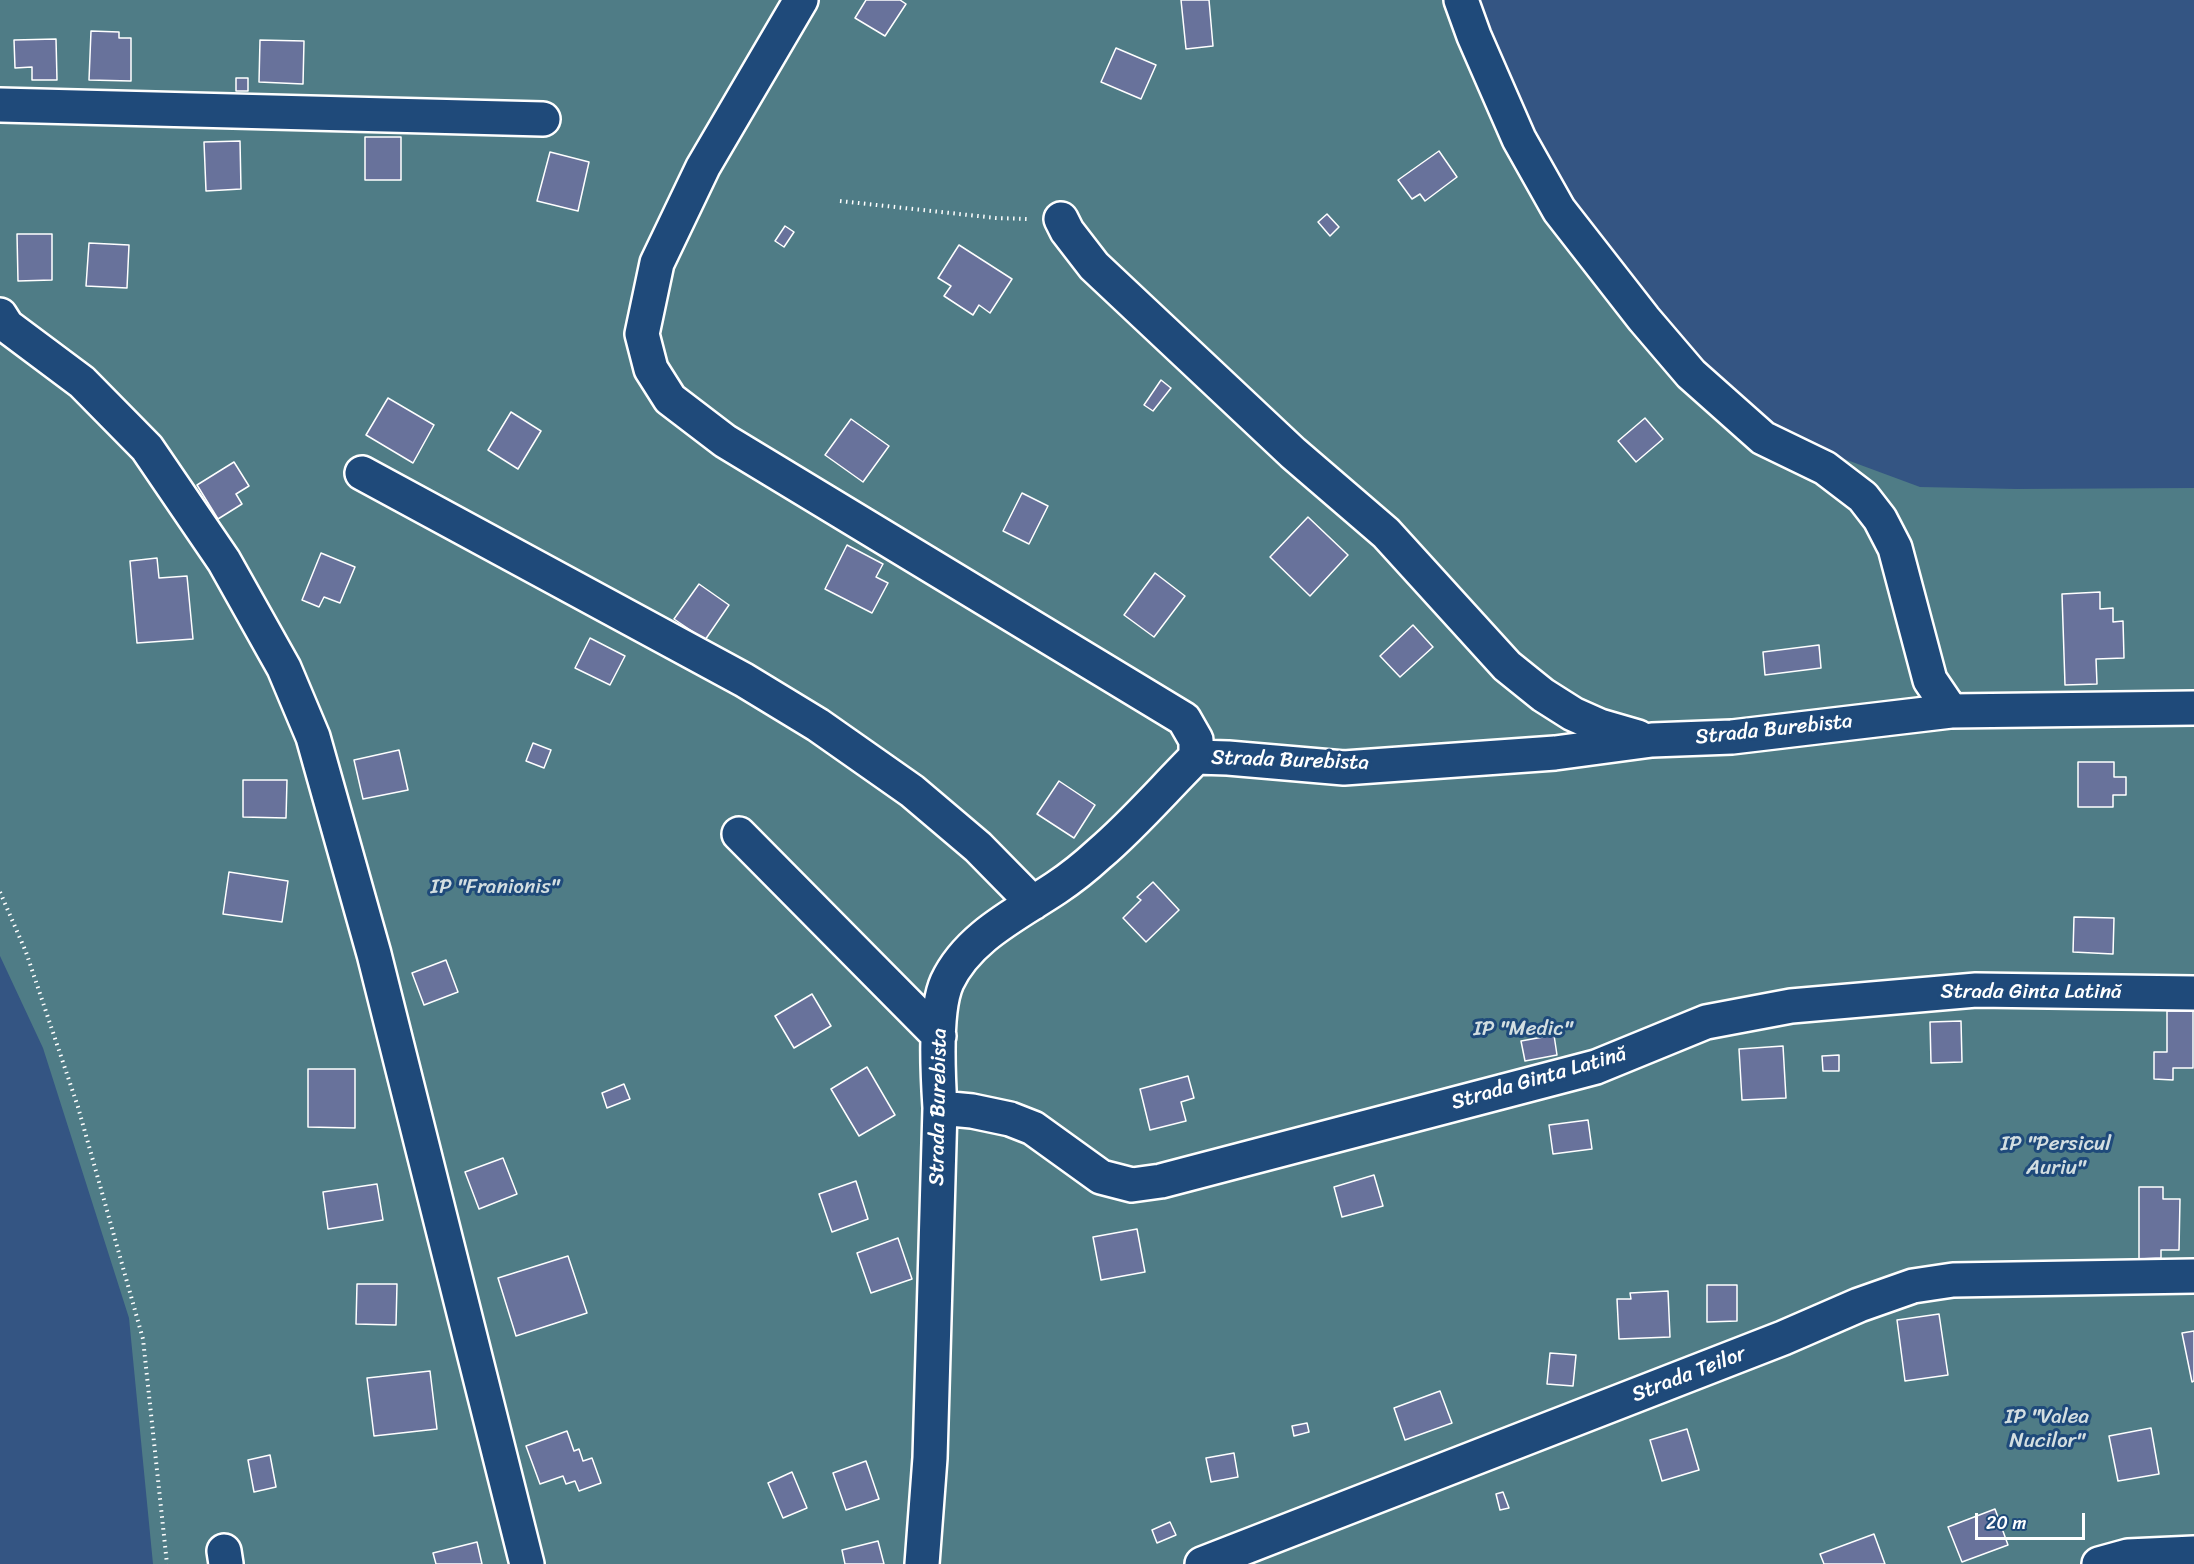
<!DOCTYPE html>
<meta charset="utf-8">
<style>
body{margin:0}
#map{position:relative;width:2194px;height:1564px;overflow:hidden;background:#345583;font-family:Sriracha,sans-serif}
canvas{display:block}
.scale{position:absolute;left:1975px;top:1513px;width:110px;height:27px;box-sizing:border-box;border:3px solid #fff;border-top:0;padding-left:8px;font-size:18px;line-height:21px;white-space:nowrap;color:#fff;-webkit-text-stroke:4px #1f4a7a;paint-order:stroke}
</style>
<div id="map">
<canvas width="2194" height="1564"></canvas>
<div class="scale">20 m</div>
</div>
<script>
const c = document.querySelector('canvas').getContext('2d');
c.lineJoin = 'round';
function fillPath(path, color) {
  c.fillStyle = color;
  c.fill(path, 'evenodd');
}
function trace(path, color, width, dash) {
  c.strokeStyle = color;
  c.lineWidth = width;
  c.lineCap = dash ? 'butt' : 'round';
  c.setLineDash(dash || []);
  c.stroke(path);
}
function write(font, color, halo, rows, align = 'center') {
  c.font = font + ' Sriracha,sans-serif';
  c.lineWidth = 6;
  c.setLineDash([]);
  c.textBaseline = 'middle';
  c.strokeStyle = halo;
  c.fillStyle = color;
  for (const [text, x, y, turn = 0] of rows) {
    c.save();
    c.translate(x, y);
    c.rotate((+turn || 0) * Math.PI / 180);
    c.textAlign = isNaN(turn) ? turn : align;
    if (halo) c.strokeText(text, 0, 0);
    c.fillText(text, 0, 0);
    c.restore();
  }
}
fillPath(new Path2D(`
 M0,0H1476L1540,154L1598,240L1691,353L1765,422L1820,450L1920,487L2016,489L2194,488V1564H153L129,1318L43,1048L0,956Z`), '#4f7c86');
const building = new Path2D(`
 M866,0H900L906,4L885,36L855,18Z
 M1181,0H1209L1213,46L1186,49Z
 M91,31L119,32V38H131V81L89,80Z
 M56,39L57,80H32V67L15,68L14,40Z
 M260,40L304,41L303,84L259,82Z
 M1116,48L1156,65L1141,99L1101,82Z
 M236,78H248V91H236Z
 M365,137H401V180H365Z
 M240,141L241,189L206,191L204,142Z
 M1439,151L1457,177L1425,201L1420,194L1412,199L1398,180Z
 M550,152L589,162L578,211L537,201Z
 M1327,214L1339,227L1330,236L1318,222Z
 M785,226L794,232L784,247L775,241Z
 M17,234H52V280L18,281Z
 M89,243L129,245L127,288L86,286Z
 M959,245L1012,279L990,313L979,305L973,315L944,296L951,286L938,278Z
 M1161,380L1171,388L1153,411L1144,405Z
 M388,398L434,425L413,463L366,435Z
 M511,412L541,431L518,469L488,450Z
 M1645,418L1663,439L1636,462L1618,441Z
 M851,419L889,446L863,482L825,455Z
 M234,462L249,486L236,494L242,504L218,519L197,485Z
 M1022,493L1048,506L1029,544L1003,531Z
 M1308,517L1348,555L1310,596L1270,557Z
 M847,545L883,564L876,577L888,583L872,613L825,589Z
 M321,553L355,567L340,603L324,597L319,607L302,600Z
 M157,558L159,578L187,576L193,639L137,643L130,561Z
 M1155,573L1185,596L1154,637L1124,615Z
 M699,584L729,605L705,640L674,619Z
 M2100,592V609L2113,608V622L2123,621L2124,658L2096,659L2097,684L2065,685L2062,594Z
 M1413,625L1433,647L1400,677L1380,656Z
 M590,638L625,656L610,685L575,668Z
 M1819,645L1821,668L1765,675L1763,652Z
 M533,743L551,750L544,768L526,761Z
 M399,750L408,790L363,799L354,760Z
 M2078,762H2114V777H2126V795H2113V807H2078Z
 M243,780H287L286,818L243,817Z
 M1059,781L1095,805L1074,838L1037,814Z
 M229,872L288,881L282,922L223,914Z
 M1153,882L1179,910L1146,942L1123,918L1141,900L1137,897Z
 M2074,917L2114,918L2113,954L2073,952Z
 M446,960L458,992L424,1005L412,973Z
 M812,994L831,1026L794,1048L775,1016Z
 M2167,1011H2193V1068H2173V1080L2154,1079V1052H2167Z
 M1961,1021L1962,1062L1931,1063L1930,1022Z
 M1554,1035L1557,1055L1525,1061L1521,1041Z
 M1783,1046L1786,1098L1742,1100L1739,1049Z
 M1839,1055V1071H1823L1822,1056Z
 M867,1067L895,1115L859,1136L831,1089Z
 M308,1069H355V1128L308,1127Z
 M1188,1076L1194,1098L1181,1102L1186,1121L1150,1130L1140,1089Z
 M624,1084L630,1099L607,1108L602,1093Z
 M1588,1120L1592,1149L1553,1154L1549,1125Z
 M503,1158L517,1194L479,1209L465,1172Z
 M1374,1175L1383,1206L1342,1217L1334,1187Z
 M856,1181L868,1219L832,1232L819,1194Z
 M377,1184L383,1220L328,1229L323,1192Z
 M2139,1187H2163V1199H2180L2179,1250H2161V1258L2139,1259Z
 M1137,1229L1145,1272L1101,1280L1093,1237Z
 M898,1238L912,1279L871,1293L857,1253Z
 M568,1256L587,1313L516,1336L498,1278Z
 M357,1284H397L396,1325L356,1324Z
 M1707,1285H1737V1321L1707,1322Z
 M1668,1291L1670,1337L1619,1339L1617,1299H1631L1630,1293Z
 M1939,1314L1948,1375L1905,1381L1897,1320Z
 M2194,1331V1381L2192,1382L2182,1333Z
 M1550,1353L1576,1355L1573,1386L1547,1384Z
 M430,1371L437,1429L374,1436L367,1378Z
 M1440,1391L1452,1423L1405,1440L1394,1408Z
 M1307,1423L1309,1432L1294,1436L1292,1426Z
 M2151,1428L2159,1474L2118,1481L2109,1436Z
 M1687,1429L1699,1470L1662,1481L1650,1440Z
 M567,1431L574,1451L579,1449L583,1461L592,1458L601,1483L579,1491L575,1481L566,1484L563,1476L540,1484L526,1446Z
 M1234,1453L1238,1477L1211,1482L1206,1458Z
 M270,1455L276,1487L254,1492L248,1460Z
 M866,1461L879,1499L846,1510L833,1473Z
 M792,1472L807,1508L783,1518L768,1483Z
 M1503,1492L1509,1508L1500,1510L1496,1494Z
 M1995,1509L2008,1545L1962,1562L1948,1527Z
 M1170,1522L1176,1535L1157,1543L1152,1530Z
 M1874,1534L1885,1564H1824L1820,1554Z
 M878,1541L884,1564H845L842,1550Z
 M477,1542L482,1564H436L433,1553Z`);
fillPath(building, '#68729b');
trace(building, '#fff', 1.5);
const minor = new Path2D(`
 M801,0L703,167L657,263L642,334L651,369L670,399L725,441L1184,719L1196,740V757
 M1461,0L1474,36L1519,139L1559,210L1644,319L1691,374L1763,438L1825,468L1863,497L1880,519L1895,548L1930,680L1951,711
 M0,105L543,119
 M1061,219L1067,231L1094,266L1293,453L1386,533L1507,666L1543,695L1573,714L1600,726L1638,737
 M0,315L7,326L82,382L147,448L224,561L284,668L313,737L374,954L527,1564
 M362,473L744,680L818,725L912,791L978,847L1033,903
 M739,834L939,1036
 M940,1108L972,1111L1010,1119L1033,1128L1101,1177L1132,1185L1161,1181L1596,1067L1706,1022L1791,1006L1976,990L2194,993
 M224,1551L226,1564
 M922,1564L930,1458L940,1108C938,1076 934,1011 947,982C968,937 1017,914 1056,888C1071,878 1086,866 1099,854C1133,825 1164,789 1196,757L1228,758L1344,768L1555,753L1652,740L1732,737L1951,711L2194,708
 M1202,1564L1783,1338L1859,1305L1913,1286L1953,1280L2194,1276
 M2099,1564L2128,1556L2194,1553`);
trace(minor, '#fff', 38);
trace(new Path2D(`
 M840,201L996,218L1027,219
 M0,892L26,952L78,1107L143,1339L167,1564`), '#fff', 4, [1.5, 4.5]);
trace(minor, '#1f4a7a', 33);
write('21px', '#fff', '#1f4a7a', [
 ["Strada Burebista",1774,730,-6],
 ["Strada Burebista",1290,761,2],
 ["Strada Ginta Latină",2031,993],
 ["Strada Ginta Latină",1539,1079,-16],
 ["Strada Burebista",939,1107,-89],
 ["Strada Teilor",1689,1375,-21]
]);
write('21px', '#d3dee1', '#1f4a7a', [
 ["IP \"Franionis\"",495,888],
 ["IP \"Medic\"",1523,1030],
 ["IP \"Persicul",2056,1145],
 ["Auriu\"",2056,1169],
 ["IP \"Valea",2047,1418],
 ["Nucilor\"",2047,1442]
]);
</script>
